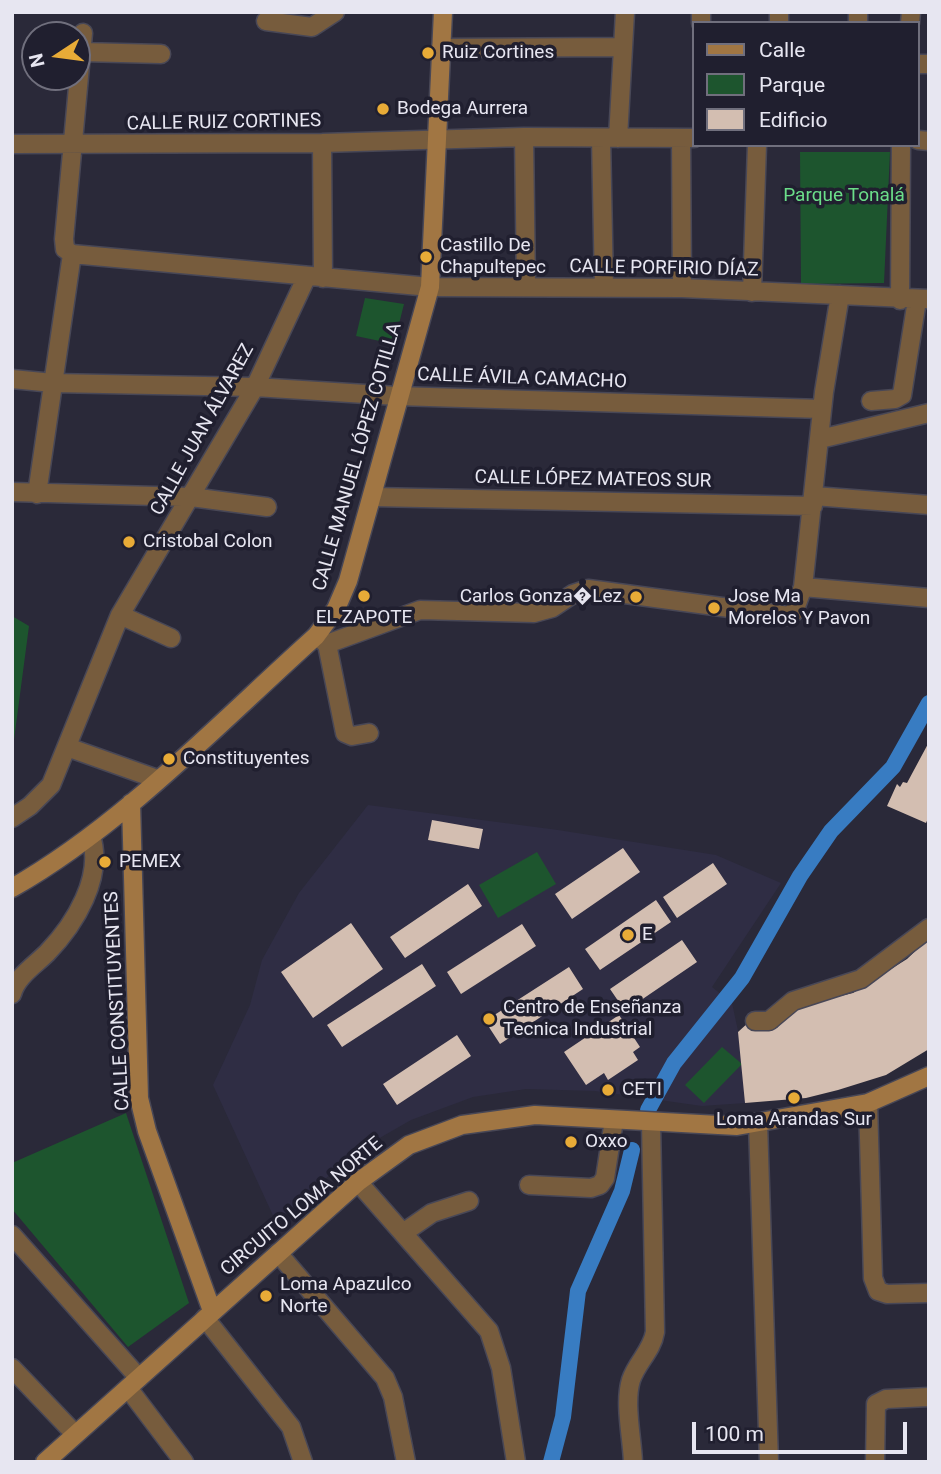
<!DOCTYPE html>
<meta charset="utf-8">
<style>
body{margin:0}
#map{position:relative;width:941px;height:1474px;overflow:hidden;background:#2a2939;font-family:Roboto,sans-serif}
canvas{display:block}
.frame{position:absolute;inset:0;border:14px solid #e7e6f1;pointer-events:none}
.legend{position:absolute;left:692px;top:21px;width:228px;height:126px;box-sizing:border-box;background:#201f2f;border:2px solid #706f7d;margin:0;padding:9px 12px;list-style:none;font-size:21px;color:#e7e6f1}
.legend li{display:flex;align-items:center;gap:14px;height:35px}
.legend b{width:35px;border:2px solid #706f7d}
.north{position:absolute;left:21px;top:21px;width:70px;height:70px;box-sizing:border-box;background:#201f2f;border:2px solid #706f7d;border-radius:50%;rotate:257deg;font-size:19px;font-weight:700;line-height:28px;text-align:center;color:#e7e6f1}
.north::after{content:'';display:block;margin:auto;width:24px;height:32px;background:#e8ab37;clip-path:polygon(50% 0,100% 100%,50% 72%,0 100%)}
.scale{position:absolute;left:692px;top:1422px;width:215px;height:32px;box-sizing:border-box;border:4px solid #e7e6f1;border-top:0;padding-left:9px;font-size:21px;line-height:24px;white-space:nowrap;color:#e7e6f1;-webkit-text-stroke:5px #201f2f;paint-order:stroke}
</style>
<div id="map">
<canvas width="941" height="1474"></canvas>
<div class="frame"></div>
<ul class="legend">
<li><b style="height:9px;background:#a17643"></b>Calle</li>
<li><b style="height:19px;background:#1d552e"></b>Parque</li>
<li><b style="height:19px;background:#d3beb1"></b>Edificio</li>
</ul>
<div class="north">N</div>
<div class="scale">100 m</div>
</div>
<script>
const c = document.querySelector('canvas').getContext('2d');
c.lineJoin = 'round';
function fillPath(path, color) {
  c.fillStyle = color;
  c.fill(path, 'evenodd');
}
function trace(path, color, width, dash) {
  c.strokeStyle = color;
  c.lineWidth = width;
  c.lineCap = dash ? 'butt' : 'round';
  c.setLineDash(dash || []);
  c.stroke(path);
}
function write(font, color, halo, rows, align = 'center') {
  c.font = font + ' Roboto,sans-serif';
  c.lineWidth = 7;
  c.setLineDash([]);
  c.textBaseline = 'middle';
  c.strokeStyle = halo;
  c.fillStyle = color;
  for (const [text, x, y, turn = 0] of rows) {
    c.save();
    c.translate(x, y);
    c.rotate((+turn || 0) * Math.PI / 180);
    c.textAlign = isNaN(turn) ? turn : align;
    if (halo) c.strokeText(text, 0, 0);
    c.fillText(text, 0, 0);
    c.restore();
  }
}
fillPath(new Path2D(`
 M368,805L558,830L716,855L781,883L712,987L732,1003L743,1054L745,1103L702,1106L595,1091L526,1089L473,1097L411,1120L357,1151L276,1222L213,1085L250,1005L262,960L299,893Z`), '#2f2d44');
fillPath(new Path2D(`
 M890,152L884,283L801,284L800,152Z
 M365,298L404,304L394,344L356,336Z
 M12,616L29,626L12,755Z
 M537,852L556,884L498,918L479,885Z
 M722,1047L742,1064L704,1103L685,1085Z
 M126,1113L189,1303L128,1347L12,1209V1163Z`), '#1d552e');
trace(new Path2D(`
 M648,1110L674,1063L742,978L800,876L831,831L893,767L929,703
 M551,1462L563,1417L578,1291L622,1191L632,1150`), '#387cc2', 16);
fillPath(new Path2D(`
 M929,742V816L926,823L887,806L897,784L900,787L903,782L907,783Z
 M432,820L483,829L479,849L428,840Z
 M623,848L640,872L572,919L555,894Z
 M713,863L727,884L677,918L663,897Z
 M468,884L482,906L405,958L390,937Z
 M656,900L671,922L600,970L585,949Z
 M351,923L383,969L313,1018L281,972Z
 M522,924L536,946L461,994L447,972Z
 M929,938V1049L886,1075L838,1090L806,1098L745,1103L738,1032L749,1022L763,1030L777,1028L791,1011L803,1005L853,993L907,959Z
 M682,940L697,962L625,1011L610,989Z
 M422,964L436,986L342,1047L327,1025Z
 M569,967L583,989L500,1044L485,1021Z
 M619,1015L640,1047L633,1052L638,1060L608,1080L604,1073L586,1085L564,1052Z
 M457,1035L471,1056L397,1105L383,1084Z`), '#d3beb1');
const street = new Path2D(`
 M266,21L312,27L335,12
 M701,23V12
 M779,23V12
 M858,23V12
 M910,23L911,12
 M83,33L64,239L65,249L72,254L430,287L682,288L929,299
 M441,48L623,47
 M82,52L161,54
 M918,64H929
 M524,137L526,287
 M601,138L604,287
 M618,138L625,12
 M681,138L682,288
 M918,140L929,141
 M322,143L323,278
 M12,144L322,143L524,137L694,138
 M752,292L757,145
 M900,300L901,145
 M12,379L53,383L255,387L397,396L822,409
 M871,401L895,399L902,395L917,300
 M820,439L929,413
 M12,492L191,497L267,507
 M37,494L72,254
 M814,496L929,505
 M373,497L813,506
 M803,587L929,598
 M120,615L171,638
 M316,636L327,644L420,610L534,613L552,608L573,594L588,589L789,616L794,612L803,587L824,392L840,295
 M327,644L345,733L352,736L369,733
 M67,747L157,779
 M12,818L30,806L51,785L120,615L255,387L307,276
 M12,994C16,977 35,965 47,953C75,924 104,877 91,836
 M755,1021H769L793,1001L861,979L929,928
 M868,1103L873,1278L878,1291L887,1294L929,1293
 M758,1123L769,1462
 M358,1182L489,1331L501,1368L516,1462
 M529,1185L591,1188L600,1185L605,1178L614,1120
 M403,1233L432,1213L469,1201
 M12,1235L139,1378
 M278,1253L385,1378L393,1397L406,1462
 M205,1318L291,1427L303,1462
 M12,1368L75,1434
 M128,1388L184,1462
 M633,1462C632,1437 624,1403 631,1380C637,1362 652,1351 655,1332L651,1123
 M875,1462L876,1404L886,1399L929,1397`);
const secondary = new Path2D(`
 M131,803L139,1098L147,1131L212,1311
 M12,888C123,825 220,722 316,636L336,609L348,581L430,287L443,12
 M45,1462L358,1182L409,1145L462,1125L535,1115L737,1126L868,1103L929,1076`);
trace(street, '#484756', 21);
trace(secondary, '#484756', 21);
trace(street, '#775c3d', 18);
trace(secondary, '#a17643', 18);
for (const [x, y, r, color] of [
 [428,53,7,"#e8ab37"],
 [383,109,7,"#e8ab37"],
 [426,257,7,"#e8ab37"],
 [129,542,7,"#e8ab37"],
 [364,596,7,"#e8ab37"],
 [636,597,7,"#e8ab37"],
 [714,608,7,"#e8ab37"],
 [169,759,7,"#e8ab37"],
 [105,862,7,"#e8ab37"],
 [628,935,7,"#e8ab37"],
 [489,1019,7,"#e8ab37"],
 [608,1090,7,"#e8ab37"],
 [794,1098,7,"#e8ab37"],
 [571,1142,7,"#e8ab37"],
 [266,1296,7,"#e8ab37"]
]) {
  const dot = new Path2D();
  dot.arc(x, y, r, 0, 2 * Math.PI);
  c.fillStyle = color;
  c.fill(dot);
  trace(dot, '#201f2f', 2.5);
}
write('19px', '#e7e6f1', '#201f2f', [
 ["Ruiz Cortines",442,53],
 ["Bodega Aurrera",397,109],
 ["Castillo De",440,246],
 ["Chapultepec",440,268],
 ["Cristobal Colon",143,542],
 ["Carlos Gonza�Lez",622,597,"right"],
 ["Jose Ma",728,597],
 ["Morelos Y Pavon",728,619],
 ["EL ZAPOTE",364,618,"center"],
 ["Constituyentes",183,759],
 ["PEMEX",119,862],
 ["E",642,935],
 ["Centro de Enseñanza",503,1008],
 ["Tecnica Industrial",503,1030],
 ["CETI",622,1090],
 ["Loma Arandas Sur",794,1120,"center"],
 ["Oxxo",585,1142],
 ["Loma Apazulco",280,1285],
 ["Norte",280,1307]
], 'left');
write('19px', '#e7e6f1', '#201f2f', [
 ["CALLE RUIZ CORTINES",224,123,-1],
 ["CALLE PORFIRIO DÍAZ",664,269,1],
 ["CALLE ÁVILA CAMACHO",522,379,2],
 ["CALLE JUAN ÁLVAREZ",203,430,-61],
 ["CALLE MANUEL LÓPEZ COTILLA",358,457,-74],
 ["CALLE LÓPEZ MATEOS SUR",593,480,1],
 ["CALLE CONSTITUYENTES",118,1001,-93],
 ["CIRCUITO LOMA NORTE",302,1207,-40]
]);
write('19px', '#6bdd89', '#201f2f', [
 ["Parque Tonalá",844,196]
]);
</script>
